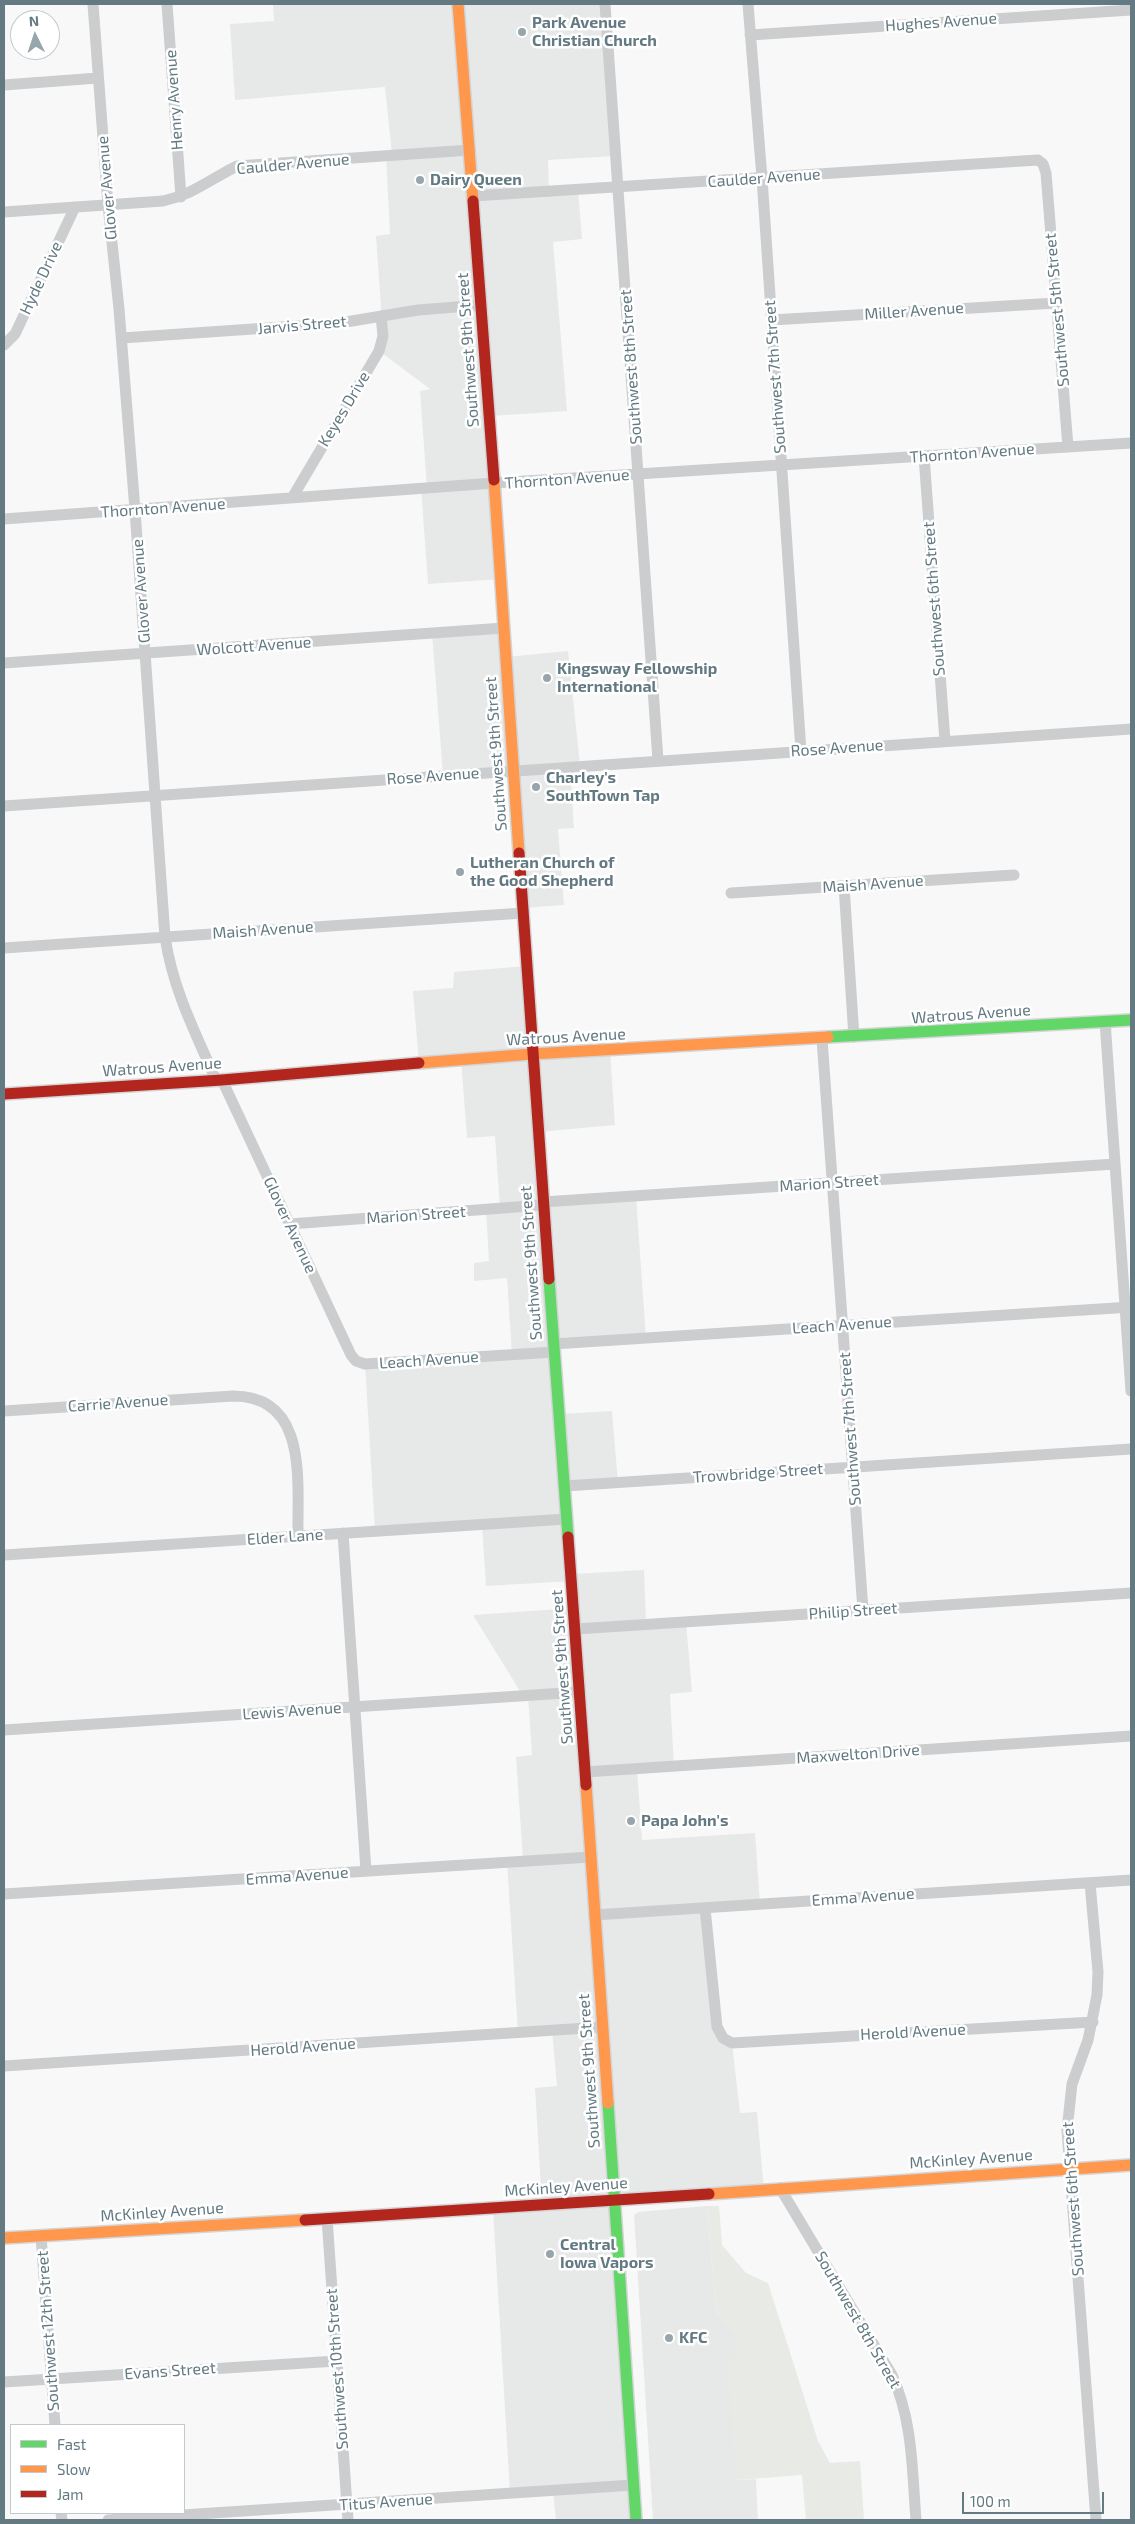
<!DOCTYPE html>
<style>
body{margin:0}
#map{position:relative;width:1135px;height:2524px;overflow:hidden;background:#f8f8f8;font-family:"Exo 2",sans-serif}
canvas{display:block}
.frame{position:absolute;inset:0;border:5px solid #637a83;pointer-events:none}
.legend{position:absolute;left:10px;top:2424px;width:175px;height:90px;box-sizing:border-box;background:#fff;border:1px solid #c1cacd;margin:0;padding:6px 9px;list-style:none;font-size:15px;color:#637a83}
.legend li{display:flex;align-items:center;gap:10px;height:25px}
.legend b{width:25px;border:1px solid #c1cacd}
.north{position:absolute;left:10px;top:10px;width:50px;height:50px;box-sizing:border-box;background:#fff;border:1px solid #c1cacd;border-radius:50%;rotate:356deg;font-size:14px;font-weight:700;line-height:20px;text-align:center;color:#637a83}
.north::after{content:'';display:block;margin:auto;width:18px;height:22px;background:#97a6ac;clip-path:polygon(50% 0,100% 100%,50% 72%,0 100%)}
.scale{position:absolute;left:962px;top:2492px;width:142px;height:22px;box-sizing:border-box;border:2px solid #637a83;border-top:0;padding-left:6px;font-size:15px;line-height:18px;white-space:nowrap;color:#637a83;-webkit-text-stroke:4px #fff;paint-order:stroke}
</style>
<div id="map">
<canvas width="1135" height="2524"></canvas>
<div class="frame"></div>
<ul class="legend">
<li><b style="height:6px;background:#63d668"></b>Fast</li>
<li><b style="height:6px;background:#ff974d"></b>Slow</li>
<li><b style="height:6px;background:#b3261e"></b>Jam</li>
</ul>
<div class="north">N</div>
<div class="scale">100 m</div>
</div>
<script>
const c = document.querySelector('canvas').getContext('2d');
c.lineJoin = 'round';
function fillPath(path, color) {
  c.fillStyle = color;
  c.fill(path, 'evenodd');
}
function trace(path, color, width, dash) {
  c.strokeStyle = color;
  c.lineWidth = width;
  c.lineCap = dash ? 'butt' : 'round';
  c.setLineDash(dash || []);
  c.stroke(path);
}
function write(font, color, halo, rows, align = 'center') {
  c.font = font + ' "Exo 2",sans-serif';
  c.lineWidth = 5;
  c.setLineDash([]);
  c.textBaseline = 'middle';
  c.strokeStyle = halo;
  c.fillStyle = color;
  for (const [text, x, y, turn = 0] of rows) {
    c.save();
    c.translate(x, y);
    c.rotate((+turn || 0) * Math.PI / 180);
    c.textAlign = isNaN(turn) ? turn : align;
    if (halo) c.strokeText(text, 0, 0);
    c.fillText(text, 0, 0);
    c.restore();
  }
}
fillPath(new Path2D(`
 M273,4H605L616,156L548,160L549,191L578,190L582,239L553,242L567,411L490,416L501,579L428,584L421,488H427L420,391L430,389L379,351L383,336L376,236L390,234L386,156L392,155L385,87L235,100L230,24L274,21Z
 M504,628L506,657L568,651L580,765L570,766L574,828L558,829L564,905L523,908L513,770L443,775L432,633Z
 M527,966L532,1054L610,1050L615,1125L538,1132L543,1202L636,1196L646,1339L554,1344L559,1414L612,1411L618,1483L565,1486L572,1574L644,1570L646,1624L686,1622L692,1692L670,1694L674,1766L637,1769L642,1840L755,1833L760,1904L706,1908L717,2027L732,2043L740,2113L757,2112L764,2190L614,2200L636,2520H556L553,2490L510,2493L493,2209L542,2205L535,2088L557,2086L552,2031L518,2033L507,1862L523,1860L516,1757L532,1755L528,1696H523L473,1615L574,1608L572,1581L486,1586L482,1525L375,1531L365,1364L512,1355L507,1278L474,1281V1263L489,1261L486,1210L500,1208L495,1136L467,1138L461,1060L419,1064L413,991L453,988L454,972Z
 M707,2206L716,2312L736,2333V2480L756,2479L758,2520H653L634,2215L638,2212Z`), '#e7e9e9');
fillPath(new Path2D(`
 M707,2206H719L722,2245L746,2273L768,2283L818,2441L830,2463L860,2461L864,2520H806L802,2475L736,2480L728,2366L735,2357L736,2333L716,2312Z`), '#e8eae5');
const fast = new Path2D(`
 M828,1037L1131,1020
 M549,1279L568,1537
 M608,2103L636,2520`);
const slow = new Path2D(`
 M458,4L473,201
 M494,480L519,853
 M419,1063L532,1054L828,1037
 M586,1785L608,2103
 M709,2194L1131,2165
 M4,2238L305,2220`);
const jam = new Path2D(`
 M473,201L494,480
 M519,853L549,1279
 M4,1094L222,1080L419,1063
 M568,1537L586,1785
 M305,2220L709,2194`);
trace(fast, '#d4d5d6', 14);
trace(slow, '#d4d5d6', 14);
trace(jam, '#d4d5d6', 14);
trace(new Path2D(`
 M93,4L108,205L119,309L135,510L165,937C173,990 195,1032 216,1080
 M167,4L181,197
 M605,4L658,760
 M748,4L762,178L801,751
 M750,35L1131,10
 M4,85L98,78
 M473,196L1038,160L1043,164L1046,173L1068,447
 M4,212L163,201C194,194 209,180 237,166L470,150
 M772,320L1056,303
 M122,338L340,323L418,310L481,305
 M4,345L15,334L75,207
 M924,456L945,741
 M292,498L379,351L383,336L381,316
 M4,519L494,483L1131,443
 M4,663L504,628
 M4,806L1131,729
 M844,886L854,1037
 M731,893L1014,875
 M4,948L523,913
 M1105,1021L1131,1391
 M822,1039L863,1610
 M222,1080L351,1355L356,1361L365,1364L554,1352
 M543,1202L1115,1164
 M290,1224L543,1205
 M553,1344L1131,1307
 M4,1411L233,1396C309,1396 297,1482 298,1536
 M565,1486L1131,1449
 M343,1533L366,1871
 M4,1555L567,1519
 M576,1629L1131,1593
 M4,1730L580,1692
 M585,1772L1131,1736
 M1090,1883L1098,1972L1097,1995L1088,2040L1072,2084L1067,2130L1096,2520
 M4,1894L591,1857
 M705,1908L717,2027L723,2038L732,2043L1093,2022
 M594,1915L1131,1880
 M4,2066L602,2027
 M780,2188L892,2375C913,2421 912,2470 916,2520
 M327,2218L348,2520
 M41,2236L55,2425
 M4,2382L337,2361
 M61,2513L62,2520
 M108,2520L633,2485`), '#cbcdce', 11);
trace(fast, '#63d668', 11);
trace(slow, '#ff974d', 11);
trace(jam, '#b3261e', 11);
for (const [x, y, r, color] of [
 [522,32,5,"#97a6ac"],
 [420,180,5,"#97a6ac"],
 [547,678,5,"#97a6ac"],
 [536,787,5,"#97a6ac"],
 [460,872,5,"#97a6ac"],
 [631,1821,5,"#97a6ac"],
 [550,2254,5,"#97a6ac"],
 [669,2338,5,"#97a6ac"]
]) {
  const dot = new Path2D();
  dot.arc(x, y, r, 0, 2 * Math.PI);
  c.fillStyle = color;
  c.fill(dot);
  trace(dot, '#fff', 2);
}
write('16px', '#637a83', '#fff', [
 ["Hughes Avenue",941,22,-4],
 ["Henry Avenue",174,100,-94],
 ["Caulder Avenue",293,164,-5],
 ["Caulder Avenue",764,178,-4],
 ["Glover Avenue",107,188,-95],
 ["Hyde Drive",41,278,-65],
 ["Southwest 5th Street",1057,310,-95],
 ["Miller Avenue",914,311,-4],
 ["Jarvis Street",302,325,-5],
 ["Southwest 9th Street",468,350,-94],
 ["Southwest 8th Street",631,367,-94],
 ["Southwest 7th Street",775,377,-94],
 ["Keyes Drive",344,409,-59],
 ["Thornton Avenue",972,453,-4],
 ["Thornton Avenue",567,479,-4],
 ["Thornton Avenue",163,508,-4],
 ["Glover Avenue",141,591,-94],
 ["Southwest 6th Street",934,599,-94],
 ["Wolcott Avenue",254,646,-4],
 ["Rose Avenue",837,748,-4],
 ["Southwest 9th Street",496,754,-94],
 ["Rose Avenue",433,776,-4],
 ["Maish Avenue",873,884,-4],
 ["Maish Avenue",263,930,-4],
 ["Watrous Avenue",971,1014,-4],
 ["Watrous Avenue",566,1037,-3],
 ["Watrous Avenue",162,1067,-4],
 ["Marion Street",829,1183,-4],
 ["Marion Street",416,1215,-4],
 ["Glover Avenue",290,1225,65],
 ["Southwest 9th Street",531,1263,-94],
 ["Leach Avenue",842,1325,-4],
 ["Leach Avenue",429,1360,-4],
 ["Carrie Avenue",118,1403,-4],
 ["Southwest 7th Street",850,1429,-94],
 ["Trowbridge Street",758,1473,-4],
 ["Elder Lane",285,1537,-4],
 ["Philip Street",853,1611,-4],
 ["Southwest 9th Street",562,1667,-94],
 ["Lewis Avenue",292,1711,-4],
 ["Maxwelton Drive",858,1754,-4],
 ["Emma Avenue",297,1876,-4],
 ["Emma Avenue",863,1897,-4],
 ["Herold Avenue",913,2032,-3],
 ["Herold Avenue",303,2047,-4],
 ["Southwest 9th Street",589,2071,-94],
 ["McKinley Avenue",971,2159,-4],
 ["McKinley Avenue",566,2187,-4],
 ["Southwest 6th Street",1073,2199,-94],
 ["McKinley Avenue",162,2212,-4],
 ["Southwest 8th Street",858,2320,60],
 ["Southwest 12th Street",48,2331,-94],
 ["Southwest 10th Street",337,2369,-94],
 ["Evans Street",170,2371,-4],
 ["Titus Avenue",386,2502,-4]
]);
write('bold 16px', '#637a83', '#fff', [
 ["Park Avenue",532,23],
 ["Christian Church",532,41],
 ["Dairy Queen",430,180],
 ["Kingsway Fellowship",557,669],
 ["International",557,687],
 ["Charley's",546,778],
 ["SouthTown Tap",546,796],
 ["Lutheran Church of",470,863],
 ["the Good Shepherd",470,881],
 ["Papa John's",641,1821],
 ["Central",560,2245],
 ["Iowa Vapors",560,2263],
 ["KFC",679,2338]
], 'left');
</script>
